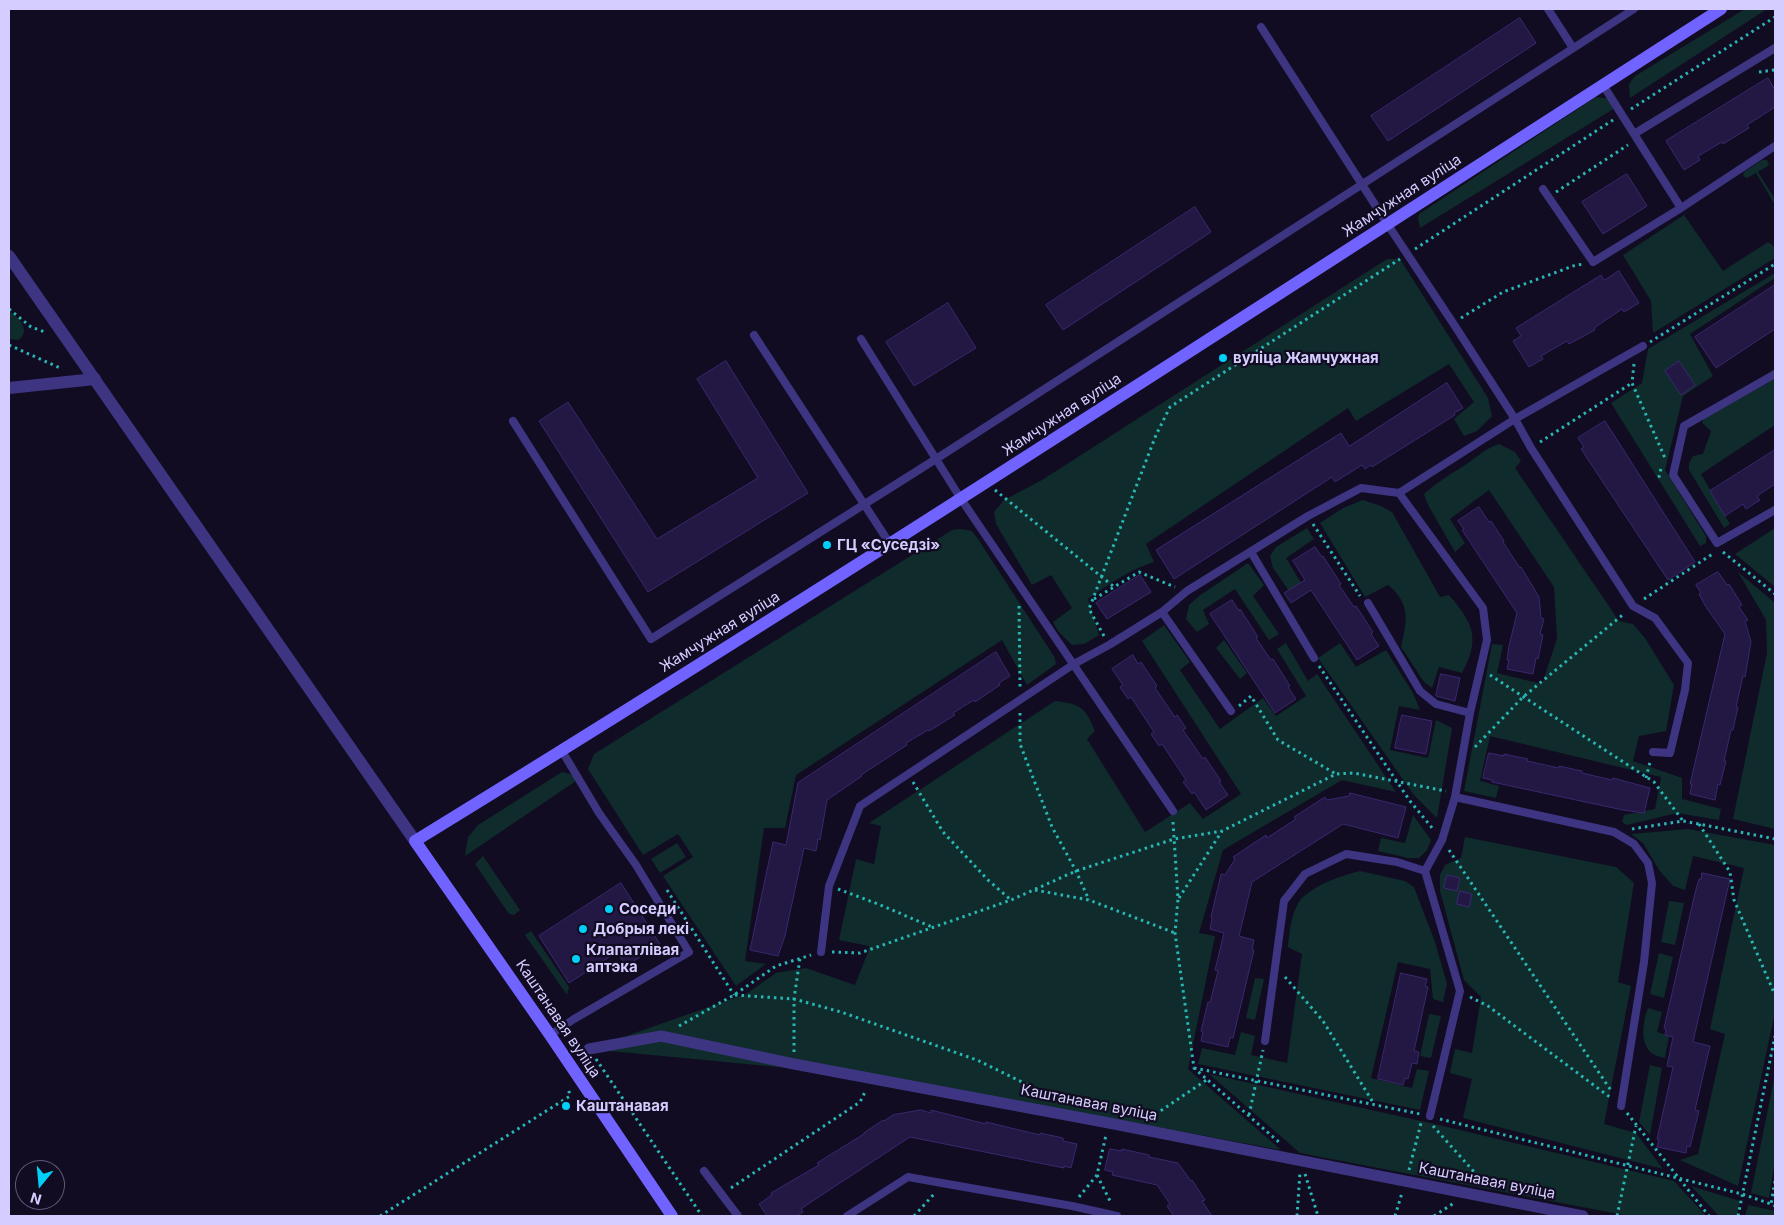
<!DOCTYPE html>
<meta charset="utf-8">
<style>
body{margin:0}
#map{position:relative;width:1784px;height:1225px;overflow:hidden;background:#110c21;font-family:Inter,sans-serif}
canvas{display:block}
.frame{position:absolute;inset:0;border:10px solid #d5ccff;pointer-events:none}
.north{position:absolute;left:15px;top:1160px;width:50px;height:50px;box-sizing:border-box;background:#110c21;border:1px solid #5f597a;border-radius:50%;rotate:197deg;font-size:14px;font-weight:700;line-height:20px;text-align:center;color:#d5ccff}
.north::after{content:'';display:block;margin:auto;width:18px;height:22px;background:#00d0f7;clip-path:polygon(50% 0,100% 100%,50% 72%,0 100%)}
</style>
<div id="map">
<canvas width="1784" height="1225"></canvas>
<div class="frame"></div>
<div class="north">N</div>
</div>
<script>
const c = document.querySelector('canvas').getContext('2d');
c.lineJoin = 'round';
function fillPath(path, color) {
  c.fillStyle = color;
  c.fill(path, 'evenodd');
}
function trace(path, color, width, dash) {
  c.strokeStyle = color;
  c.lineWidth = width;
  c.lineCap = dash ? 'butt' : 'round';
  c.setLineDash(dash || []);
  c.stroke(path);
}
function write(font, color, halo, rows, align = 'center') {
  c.font = font + ' Inter,sans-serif';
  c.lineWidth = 4.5;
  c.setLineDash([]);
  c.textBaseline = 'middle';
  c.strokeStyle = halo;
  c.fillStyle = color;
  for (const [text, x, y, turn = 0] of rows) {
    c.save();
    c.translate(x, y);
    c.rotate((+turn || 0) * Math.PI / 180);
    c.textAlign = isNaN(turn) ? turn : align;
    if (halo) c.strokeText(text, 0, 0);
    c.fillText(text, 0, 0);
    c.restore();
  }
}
fillPath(new Path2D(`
 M1745,9H1767L1630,98L1629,84L1635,76Z
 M1596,97L1612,99L1615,108L1420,228L1418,219L1419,214Z
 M1762,160H1767L1769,165L1758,172L1775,199V205L1756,173L1747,178L1743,176L1744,172Z
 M1684,215L1723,271L1768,242L1775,247V258L1653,333L1651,301L1623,255Z
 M1387,259H1400L1488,398L1492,416L1477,431L1464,436L1454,419L1474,402L1449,364L1356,421L1348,408L1146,544L1154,562C1129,570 1109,584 1088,599L1099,635L1084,644L1072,645L1058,631L1053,622L1072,608L1051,575L1032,585L996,524L994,512L1004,500L1042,480Z
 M1775,273V278L1690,334L1713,376L1683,396L1665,470L1706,536V543L1700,546L1611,403L1642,383L1648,349Z
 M9,311C19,317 31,330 19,340L9,339Z
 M1775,379V425L1701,474L1730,524L1724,528L1689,470V464L1693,456L1703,454L1711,431L1702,423L1704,418Z
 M1499,444L1515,452L1521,461L1515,468L1619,621L1633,624L1645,638L1674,685L1666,731L1639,736L1633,761L1682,778V799L1721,809L1719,820L1677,813L1627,825L1622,822L1624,815L1655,809L1661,777L1490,736L1480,781L1499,786L1496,798L1464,791L1492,644L1503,645L1497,673L1542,684L1557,639L1554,587L1489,490L1450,519L1465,543L1455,552L1428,505L1424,494C1436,483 1449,475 1462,467C1475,459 1484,449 1499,444Z
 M1363,500L1381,506L1392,512L1440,597L1449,595C1473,623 1481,638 1462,673L1439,667L1432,688L1424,682L1401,647C1407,621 1411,604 1388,585L1365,597L1320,523L1343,508Z
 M1307,528L1314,539L1286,558L1301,583L1289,591L1273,568L1270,556L1276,547Z
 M1775,528V587L1735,554Z
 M960,529L972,531L978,539L1055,658L1056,664L1027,685L1002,640L796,775L785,828H764L745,961L766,964L736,986L663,876L693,857L678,834L643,855L588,769L594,754L952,530Z
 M1248,563L1264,585L1253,596L1279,634L1269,640L1235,589L1203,610L1209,624L1197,632L1186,619L1189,605L1199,596Z
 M1738,572L1775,603V829L1733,819L1767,653L1766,620Z
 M1164,625L1190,662L1180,670L1220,729L1263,698L1276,716L1306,696L1277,649L1286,643L1308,681L1317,674L1396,792L1342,780L1223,850L1199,933L1215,936L1188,1069L1281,1150L893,1078L589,1049L746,994L776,973L806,968L855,985L868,952L869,946L839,940L856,859L874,864L881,826L869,823L1055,701C1081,704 1085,707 1095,731L1087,739L1145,832L1190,803L1203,819L1241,794L1142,641Z
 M1224,640L1247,673L1240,679L1216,648Z
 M1340,643L1356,667L1386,650L1413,693L1420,710L1399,706L1390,750L1428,758L1436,720L1452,728L1437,818L1413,794L1318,658Z
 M562,772L570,774L579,779L465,856L468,837L478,825Z
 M1413,815L1431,840L1427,850L1419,858H1408L1378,851L1381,838L1405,843Z
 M1688,829L1775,845V1012L1738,1186L1680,1160L1698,1154L1725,1034L1710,1029L1744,868L1693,856L1685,890L1673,886L1659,870L1643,843L1631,834Z
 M1465,837L1616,867L1634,883L1618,982L1631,986L1604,1124L1636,1133L1663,1169L1463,1118L1472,1079L1450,1073L1455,1049L1472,1053L1481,997L1464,980L1440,891V875L1445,865L1461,858Z
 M677,843L686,857L660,873L651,859Z
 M483,856L520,910L514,915L509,914L475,864Z
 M1360,871L1405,881L1414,887L1435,942L1447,984L1443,1002L1433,999L1430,969L1398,962L1371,1078L1412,1088L1417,1069L1429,1071L1420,1110L1198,1064L1202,1048L1235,1055L1241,1032L1255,1036L1251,1055L1287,1063L1302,954L1288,947C1289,933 1292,906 1304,896C1318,884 1342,875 1360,871Z
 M1669,901L1684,903L1675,945L1661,942Z
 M531,931L569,987L567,995L525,935Z
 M1659,953L1673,957L1664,998L1650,994Z
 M1255,978L1264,979L1255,1020L1246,1018Z
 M1648,1008L1662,1012L1657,1032L1669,1036L1665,1058C1661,1057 1656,1056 1653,1054C1639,1045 1643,1021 1648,1008Z
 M1429,1014L1441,1016L1431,1058L1420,1056Z
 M1650,1065L1662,1068L1650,1135L1639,1122Z
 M1209,1074L1439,1125L1674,1181L1706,1216H1629L1300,1153Z
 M1775,1074V1160L1769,1198L1751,1193Z
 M1691,1186L1740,1201L1737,1216H1719Z
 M1748,1205L1775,1211V1216H1745Z`), '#0f2b2b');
const building = new Path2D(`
 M1520,18L1536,43L1388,141L1371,116Z
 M1768,78L1775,90V107L1747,125L1749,128L1723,144L1722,142L1698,156L1700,160L1684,170L1666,141Z
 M1627,174L1647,206L1603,234L1582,202Z
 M1195,207L1211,232L1063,330L1046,305Z
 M1619,271L1639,303L1624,312L1622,309L1594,328L1595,330L1569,344L1567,341L1541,356L1543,359L1529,367L1513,341L1521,336L1516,328L1601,275L1604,280Z
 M1775,285V329L1716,368L1695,337Z
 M948,303L976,348L914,386L886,342Z
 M726,361L808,493L648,592L539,421L568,402L657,539L758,478L697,379Z
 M1679,361L1695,385L1681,395L1665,371Z
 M1447,383L1463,408L1454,413L1455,415L1372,467L1371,465L1365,469L1362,465L1335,482L1332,477L1174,579L1156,550L1341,433L1349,446Z
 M1605,421L1695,562L1668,580L1581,449L1584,447L1578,438Z
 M1775,450V484L1757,496L1760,500L1746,509L1743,504L1725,516L1710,491Z
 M1479,507L1489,522L1491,521L1504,541L1503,542L1520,568L1521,567L1539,597L1541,618L1544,619L1540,634L1543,635L1538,659L1536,658L1533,674L1507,669L1509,660H1507L1509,646L1517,613L1462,530L1464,529L1458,521Z
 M1315,547L1322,557L1323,556L1341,584L1339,585L1354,607L1356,606L1373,632L1371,634L1379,646L1357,660L1311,590L1291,603L1284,593L1305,580L1293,561Z
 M1718,572L1727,585L1729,584L1742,605L1739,607L1748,620L1745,621L1751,642L1745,677L1743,676L1736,707H1738L1733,730H1731L1724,761H1726L1720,785L1718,784L1715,800L1690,794L1692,784H1690L1725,634L1706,607L1699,594L1701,593L1696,585Z
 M1140,575L1151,592L1107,619L1096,603Z
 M1232,600L1239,611L1240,609L1258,637L1256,638L1271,660L1273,659L1290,686L1288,687L1296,699L1275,713L1210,614Z
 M996,652L1010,676L999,683L1000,685L975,702L974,700L964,706L953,713L955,715L929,731L928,730L906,743L907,745L861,775L862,776L827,800L820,840L818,839L816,851L804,848L785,936L778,956L750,950L773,842L786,845L798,783Z
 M1133,655L1138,664L1141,662L1157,686L1155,688L1175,717L1177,715L1186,728L1183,730L1203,759L1205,757L1221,781L1219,782L1228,795L1206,810L1194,792L1192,794L1183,782L1186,780L1162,744L1159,746L1151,734L1154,732L1131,697L1128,699L1120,687L1123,685L1112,669Z
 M1441,674L1460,678L1455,701L1436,696Z
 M1402,715L1432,721L1426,754L1395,748Z
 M1489,753L1504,756V754L1528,759L1527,761L1559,768V766L1582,771V773L1612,780L1613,778L1624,781L1650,788L1644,813L1623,810L1492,782V780L1483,778Z
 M1350,793L1406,807L1398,838L1343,824L1252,882L1239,936L1254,940L1252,949L1254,950L1233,1038L1230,1037L1228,1047L1201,1041L1203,1032L1201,1031L1208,1002L1210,1003L1218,971L1215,970L1224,933L1210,929L1212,918L1211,917L1221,874L1225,875L1235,859L1233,857L1266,835L1267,838L1296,819L1294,817L1325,797L1327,800L1349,796Z
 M1702,873L1730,879L1693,1042L1710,1046L1695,1110L1699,1111L1690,1147L1687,1146L1686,1153L1657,1147L1659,1139H1657L1673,1067L1667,1066L1673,1037L1665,1035L1666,1029L1664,1028L1695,893L1699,879H1701Z
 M1447,875L1460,878L1457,891L1444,888Z
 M621,883L660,944L626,966L617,952L569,983L539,936Z
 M1460,891L1472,894L1469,907L1457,904Z
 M1401,973L1427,979L1425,986L1428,987L1414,1051L1419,1052L1417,1064L1412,1063L1408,1079L1405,1078L1403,1085L1378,1079Z
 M921,1110L931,1113V1110L986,1124V1122L1040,1135V1133L1063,1138V1141L1077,1144L1071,1168L1064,1166V1168L910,1137L811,1202L801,1209L803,1212L796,1216H767L759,1204L772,1195L771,1193L819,1165L817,1163L864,1134V1133L883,1120L884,1121L893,1115Z
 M1110,1149L1122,1151V1149L1149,1155V1157L1178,1163L1191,1181L1192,1180L1205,1200L1202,1201L1212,1216H1174L1167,1206L1170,1204L1157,1185L1112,1175L1113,1172L1105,1170Z`);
fillPath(building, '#231743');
trace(building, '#3b2870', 1);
trace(new Path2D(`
 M1759,72L1774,70L1775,71
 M1631,109L1775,17
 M1556,192L1628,145
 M1415,249L1613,120
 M9,309L31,327L45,332
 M1461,318L1503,292L1573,266L1583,264
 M1650,342L1775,264
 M9,345L60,368
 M1634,364L1632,383L1665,458
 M1540,442L1632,383
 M1661,469L1659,476L1662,481
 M995,490L1113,586
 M1313,524L1360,596
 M1723,552L1775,594
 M1094,599L1139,572L1175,587
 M1644,599L1714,553
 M1019,606L1020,687
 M1104,636L1089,609L1156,435L1170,407L1400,259
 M1319,666L1410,801L1433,829
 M1490,675L1654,782L1683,821
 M1239,706L1251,696L1278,740L1336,774
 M1020,713V744L1052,827L1076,871L1089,900
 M1475,747L1523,697L1625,613
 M1646,778L1650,762
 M913,782L943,832L988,880L1011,900
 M1173,822L1178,899L1175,933L1194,1068L1280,1143
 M1699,824L1730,872L1734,900L1775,995
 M1632,829L1683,821L1775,839
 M1449,850L1612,1092
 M838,889L878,904L932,927
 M667,890L734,995
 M1035,890L1089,900L1175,933
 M1179,898L1222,831L1336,774L1354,773L1446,791
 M832,952L860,953L1011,900L1076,871L1174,839L1222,831
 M1285,977L1323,1021L1374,1104
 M735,995L794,999L841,1012L977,1060L1024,1083L1047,1097
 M1470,997L1488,1006L1611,1098
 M679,1026L734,995L776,966L811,955
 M794,1052V999L800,958
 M596,1059L702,1216
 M1194,1068L1420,1114
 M1627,1113L1709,1216
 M1249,1115L1263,1050
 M1150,1118L1208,1079
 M1440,1119L1742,1194L1771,1204
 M1433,1126L1484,1183
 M1409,1170L1421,1123
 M1305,1174L1318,1216
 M1097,1175L1111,1203
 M1775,1181L1771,1204L1775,1206
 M731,1188L860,1102L866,1090
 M1079,1197L1097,1175L1106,1135
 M380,1216L570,1096L568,1087
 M914,1216L935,1193
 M1297,1216L1300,1172
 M1395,1216L1402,1193
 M1434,1216L1454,1203
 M1617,1216L1636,1126
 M1738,1216L1775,1036`), '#29b7b6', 3, [2.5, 4]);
trace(new Path2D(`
 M1548,9L1573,48
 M1261,27L1388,225L1453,323L1515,419L1531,448L1633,606L1655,618L1688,663L1685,690L1670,753L1653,752
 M1603,85L1634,134L1775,48
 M1543,189L1593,262L1681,208L1634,134
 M1681,208L1775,146
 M754,335L890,544
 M861,339L961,499L1173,811
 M1775,374L1684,426L1673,475L1717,543L1775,510
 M513,421L651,639L936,459L1634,9
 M1399,493L1483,608L1487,640L1470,713L1455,797
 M1251,552L1314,658
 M1368,603L1420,691L1436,704L1470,713
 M1162,612L1231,711
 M1425,871L1460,991L1430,1116
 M821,952L829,886L860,806L1074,664L1109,645L1162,612L1187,591L1308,516L1361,488L1399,493L1515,419L1643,346
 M550,1035L574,1019L689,952L636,865L599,813L562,751
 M1265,1041L1284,901L1305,874L1346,854L1397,862L1425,871L1442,840L1455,797L1614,832L1634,844L1648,863L1652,883L1644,962L1621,1106
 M704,1171L738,1216
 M847,1216L908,1177L1072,1206L1117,1216`), '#3d3582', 8);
trace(new Path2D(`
 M589,1049L661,1036L794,1064L1109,1123L1583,1216`), '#3d3582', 11);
trace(new Path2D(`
 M9,388L95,379`), '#3d3582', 12);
trace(new Path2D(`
 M9,256L415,841`), '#3d3582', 12);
trace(new Path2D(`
 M672,1216L550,1035L415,841C855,571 1287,288 1721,9`), '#7063ff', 12);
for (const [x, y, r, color] of [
 [1223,358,5,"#00d0f7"],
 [827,545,5,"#00d0f7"],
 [609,909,5,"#00d0f7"],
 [583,929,5,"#00d0f7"],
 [576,959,5,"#00d0f7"],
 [566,1106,5,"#00d0f7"]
]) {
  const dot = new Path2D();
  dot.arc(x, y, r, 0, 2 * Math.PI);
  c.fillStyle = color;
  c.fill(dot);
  trace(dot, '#110c21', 2);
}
write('15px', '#d5ccff', '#110c21', [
 ["Жамчужная вуліца",1402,196,-33],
 ["Жамчужная вуліца",1062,415,-33],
 ["Жамчужная вуліца",720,632,-32],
 ["Каштанавая вуліца",558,1019,56],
 ["Каштанавая вуліца",1089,1103,11],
 ["Каштанавая вуліца",1487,1181,11]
]);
write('bold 15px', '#d5ccff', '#110c21', [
 ["вуліца Жамчужная",1233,358],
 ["ГЦ «Суседзі»",837,545],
 ["Соседи",619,909],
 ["Добрыя лекі",593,929],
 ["Клапатлівая",586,950],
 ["аптэка",586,967],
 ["Каштанавая",576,1106]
], 'left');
</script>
